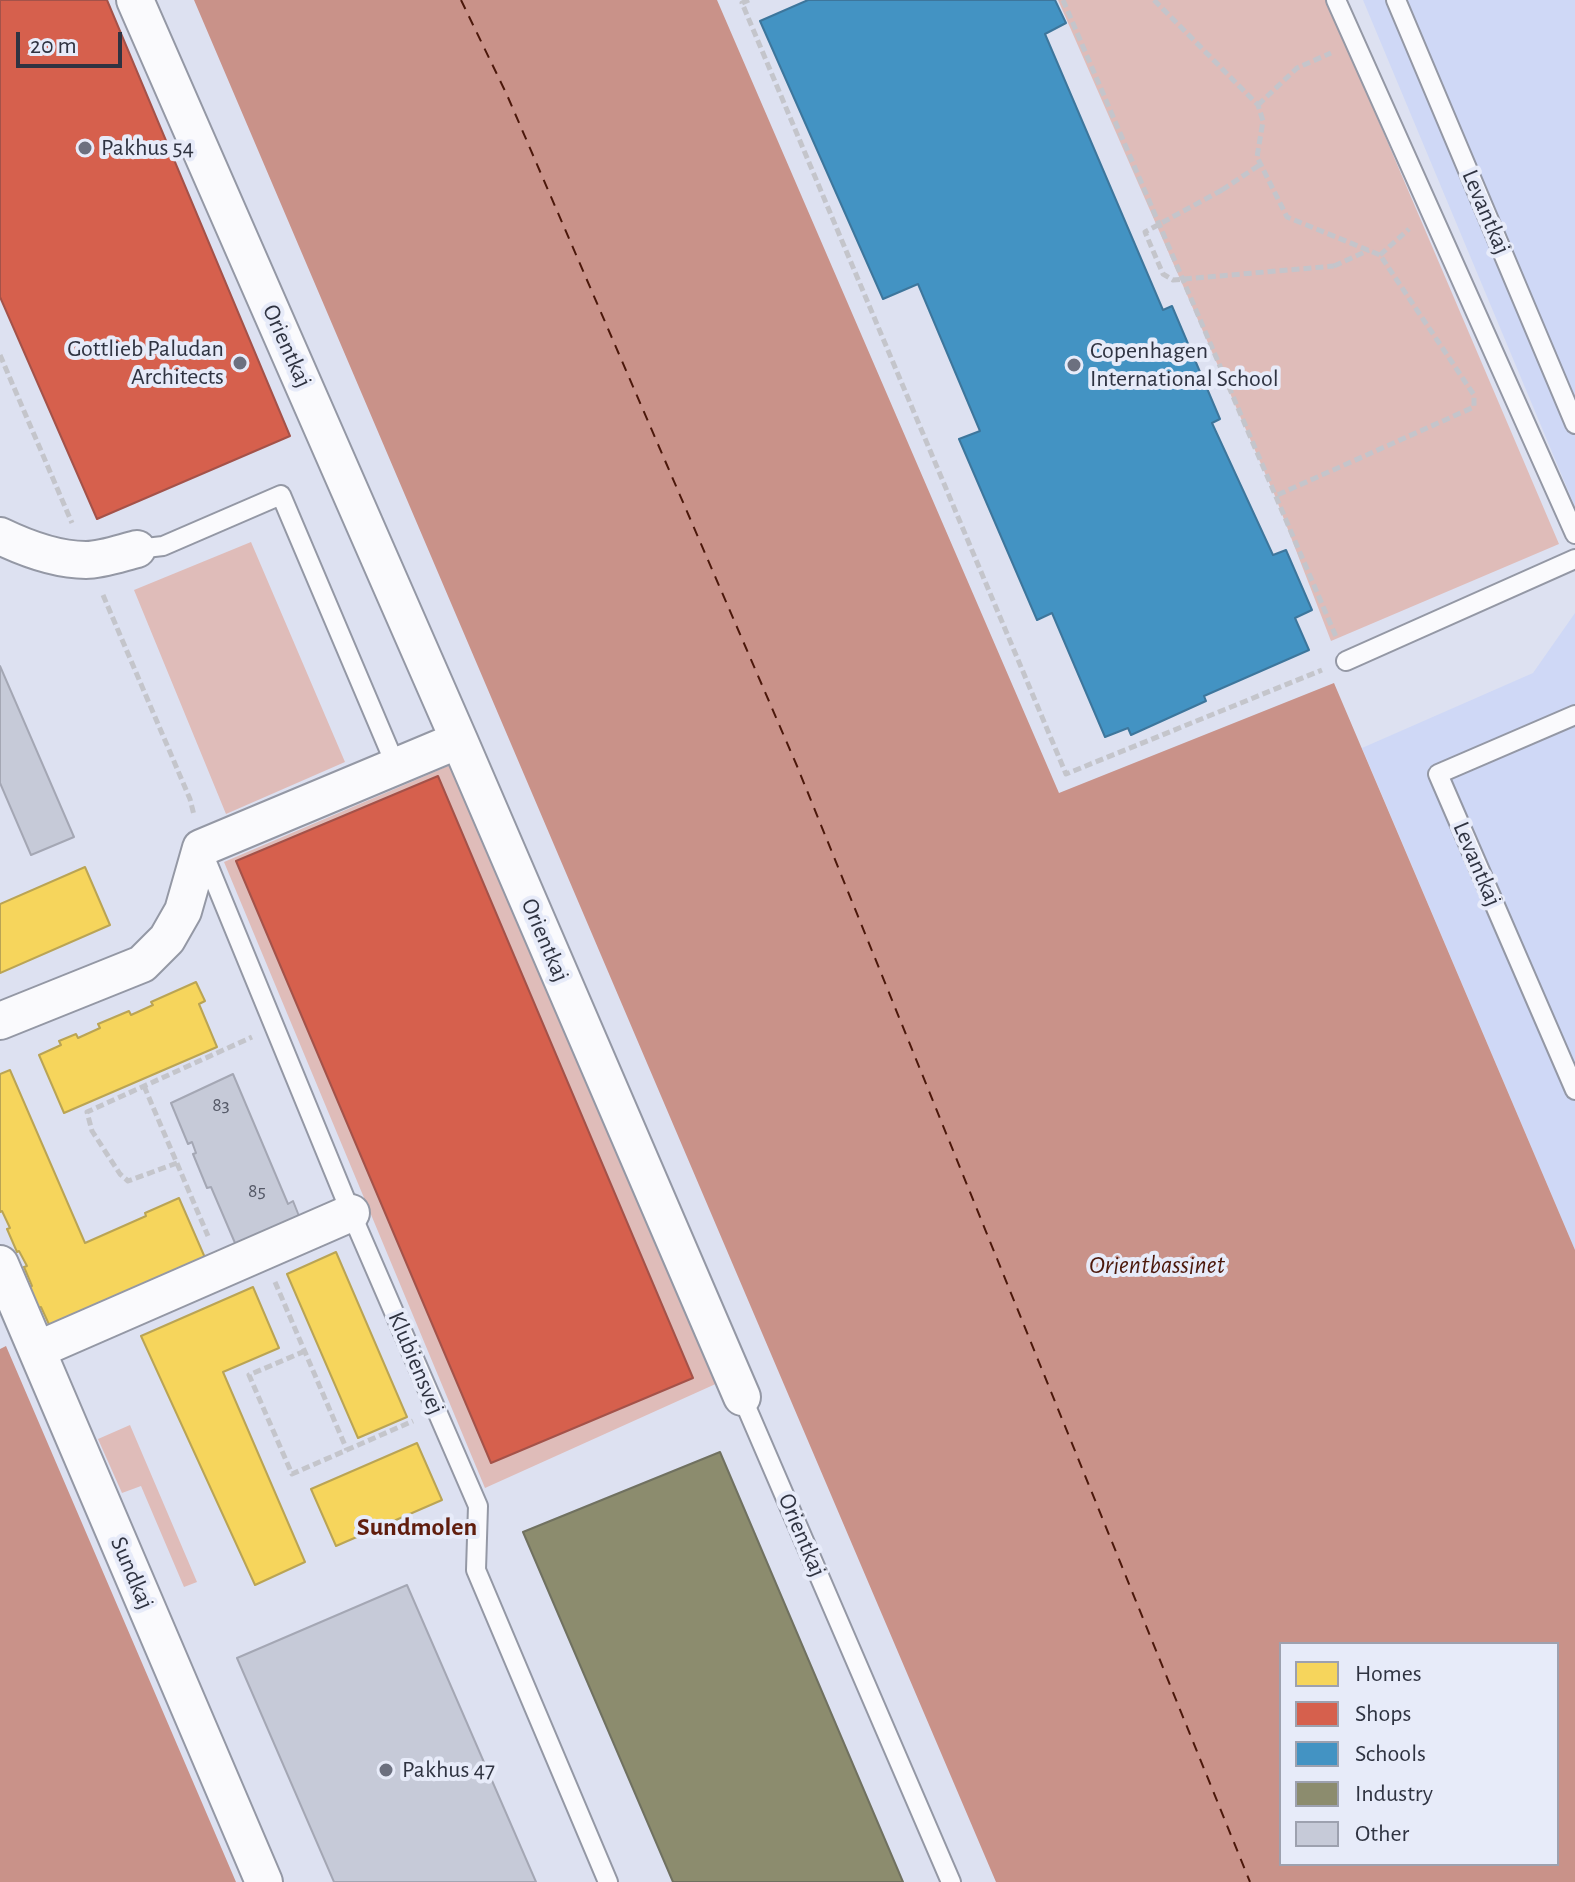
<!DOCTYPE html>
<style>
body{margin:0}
#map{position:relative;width:1575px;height:1882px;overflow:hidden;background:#dde1f1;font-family:"Alegreya Sans",sans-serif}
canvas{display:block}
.legend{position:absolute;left:1279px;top:1642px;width:280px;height:224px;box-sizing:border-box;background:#e7ebf9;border:2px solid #9da1af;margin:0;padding:10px 14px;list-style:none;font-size:24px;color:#2f3341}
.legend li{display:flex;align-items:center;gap:16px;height:40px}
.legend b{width:40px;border:2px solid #9da1af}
.scale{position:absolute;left:16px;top:32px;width:106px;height:36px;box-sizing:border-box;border:4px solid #2f3341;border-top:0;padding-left:10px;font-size:24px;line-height:28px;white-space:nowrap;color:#2f3341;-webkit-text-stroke:6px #e7ebf9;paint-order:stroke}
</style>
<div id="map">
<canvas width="1575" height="1882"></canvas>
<ul class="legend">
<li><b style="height:22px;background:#f6d55c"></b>Homes</li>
<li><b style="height:22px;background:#d6604d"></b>Shops</li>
<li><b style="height:22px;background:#4393c3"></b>Schools</li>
<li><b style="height:22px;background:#8c8c6e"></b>Industry</li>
<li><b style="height:22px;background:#c6cad8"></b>Other</li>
</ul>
<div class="scale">20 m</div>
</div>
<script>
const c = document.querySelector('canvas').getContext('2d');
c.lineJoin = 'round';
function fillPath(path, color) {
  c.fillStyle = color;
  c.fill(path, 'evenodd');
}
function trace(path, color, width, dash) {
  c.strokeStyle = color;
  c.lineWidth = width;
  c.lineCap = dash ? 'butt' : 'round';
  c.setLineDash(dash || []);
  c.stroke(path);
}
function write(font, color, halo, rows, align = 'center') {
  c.font = font + ' "Alegreya Sans",sans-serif';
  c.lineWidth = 8;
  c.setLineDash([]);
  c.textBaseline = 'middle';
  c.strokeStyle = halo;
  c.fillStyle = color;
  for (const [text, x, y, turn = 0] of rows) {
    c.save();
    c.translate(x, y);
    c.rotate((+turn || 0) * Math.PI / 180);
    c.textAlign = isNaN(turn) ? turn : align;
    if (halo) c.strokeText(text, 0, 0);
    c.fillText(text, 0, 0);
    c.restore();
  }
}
fillPath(new Path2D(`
 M1363,0H1575V507Z
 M1575,613V1250L1362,748L1533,673Z`), '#cfd8f6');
fillPath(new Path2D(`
 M1058,0H1327L1559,544L1331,641L1275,496Z
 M251,542L345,762L226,814L134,590Z
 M453,764L720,1382L485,1488L224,862Z
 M130,1425L197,1582L184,1587L141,1486L122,1493L98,1439Z`), '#dfbcb9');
fillPath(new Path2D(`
 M194,0H717L1059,793L1334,683L1575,1250V1882H996ZM1557,1644V1864H1281V1644Z
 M6,1346L236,1882H0V1349Z`), '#c99289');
const homes = new Path2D(`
 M85,867L110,925L0,973V904Z
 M196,982L205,1001L199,1004L217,1047L64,1113L39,1055L61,1045L59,1041L76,1034L78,1038L100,1028L98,1024L129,1011L131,1015L153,1005L151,1002Z
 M10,1070L85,1243L146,1216L145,1213L179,1198L206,1260L52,1331L41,1307L35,1309L26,1288L32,1286L24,1267L27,1266L19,1251L17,1252L7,1229L10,1228L2,1211L0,1212V1074Z
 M336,1252L407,1417L358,1438L287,1274Z
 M253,1287L279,1348L223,1372L305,1562L255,1585L141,1336Z
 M417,1443L442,1500L336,1546L311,1489Z`);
fillPath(homes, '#f6d55c');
trace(homes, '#baa454', 2);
const shops = new Path2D(`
 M0,0H107L290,436L97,519L0,297Z
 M438,776L693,1378L491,1463L236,861Z`);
fillPath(shops, '#d6604d');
trace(shops, '#a45249', 2);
const schools = new Path2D(`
 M808,0H1055L1066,23L1045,34L1163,310L1172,306L1220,419L1212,423L1273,555L1286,550L1312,610L1295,618L1309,650L1204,696L1206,701L1131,735L1128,728L1105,737L1052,613L1037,620L959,439L980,431L918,284L883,299L760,21Z`);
fillPath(schools, '#4393c3');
trace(schools, '#3d769c', 2);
const industry = new Path2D(`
 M720,1452L903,1882H673L523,1532Z`);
fillPath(industry, '#8c8c6e');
trace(industry, '#707160', 2);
trace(new Path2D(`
 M461,0L507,95L797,766L1250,1882`), '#4c180b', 2, [10, 8]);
const building = new Path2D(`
 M0,666L74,837L31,855L0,783Z
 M233,1074L288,1204L293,1201L303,1226L238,1250L211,1187L207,1188L193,1154L196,1153L192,1142L188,1144L171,1103Z
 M407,1585L536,1882H334L237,1658Z`);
fillPath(building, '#c6cad8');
trace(building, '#a4a7b4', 2);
const lane = new Path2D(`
 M1336,0L1575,534
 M1396,0L1575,424
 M137,549L163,546L281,495L396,766
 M1346,661L1575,559
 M1575,715L1438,774L1575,1090
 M204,855L351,1213L478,1506L476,1570L608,1882
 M742,1397L951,1882`);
const street = new Path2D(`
 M135,0L459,740L742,1397
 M0,536C27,549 56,560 86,560C102,560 121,553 137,549
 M0,1021L142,964L167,939L183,911L201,848L459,740
 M0,1264L264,1882
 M37,1350L351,1213`);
trace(lane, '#9498a5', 22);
trace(street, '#9498a5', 40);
trace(new Path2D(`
 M749,0L742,3L1066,774L1322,670
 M1063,0L1337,639
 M1154,0L1258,105L1263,121L1257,157L1287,217L1380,255L1474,395V407L1275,496
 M1258,105L1297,68L1331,53
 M1222,190L1261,164
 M1380,255L1409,229
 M1334,266L1369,250
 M0,355L72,523
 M103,595L190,799L194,815
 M144,1086L208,1236
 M177,1163L128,1181L120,1174L92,1131L87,1112L252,1037
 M275,1282L347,1450
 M305,1351L249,1375L292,1474L413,1421`), '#c4c5cb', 5, [8, 4]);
trace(lane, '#fafafd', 18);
trace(street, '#fafafd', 36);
trace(new Path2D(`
 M1222,190L1145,232L1163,274L1173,280L1334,266`), '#c4c5cb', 5, [8, 4]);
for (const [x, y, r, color] of [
 [85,148,8,"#6c707f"],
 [240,363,8,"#6c707f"],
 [1074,365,8,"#6c707f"],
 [386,1770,8,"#6c707f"]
]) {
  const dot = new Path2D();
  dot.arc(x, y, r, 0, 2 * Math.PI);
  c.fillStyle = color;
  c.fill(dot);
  trace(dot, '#e7ebf9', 3);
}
write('20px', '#555967', null, [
 ["83",221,1105],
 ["85",257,1191]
]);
write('24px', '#2f3341', '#e7ebf9', [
 ["Pakhus 54",101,148],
 ["Gottlieb Paludan",224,349,"right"],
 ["Architects",224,377,"right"],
 ["Copenhagen",1090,351],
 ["International School",1090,379],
 ["Pakhus 47",402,1770]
], 'left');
write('24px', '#2f3341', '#e7ebf9', [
 ["Levantkaj",1486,212,67],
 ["Orientkaj",287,346,66],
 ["Levantkaj",1477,864,67],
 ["Orientkaj",545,940,67],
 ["Klubiensvej",416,1363,67],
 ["Orientkaj",802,1535,67],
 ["Sundkaj",132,1573,67]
]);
write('italic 26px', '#4c180b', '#e7ebf9', [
 ["Orientbassinet",1157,1265]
]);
write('bold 26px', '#601d0d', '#e7ebf9', [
 ["Sundmolen",417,1527]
]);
</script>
